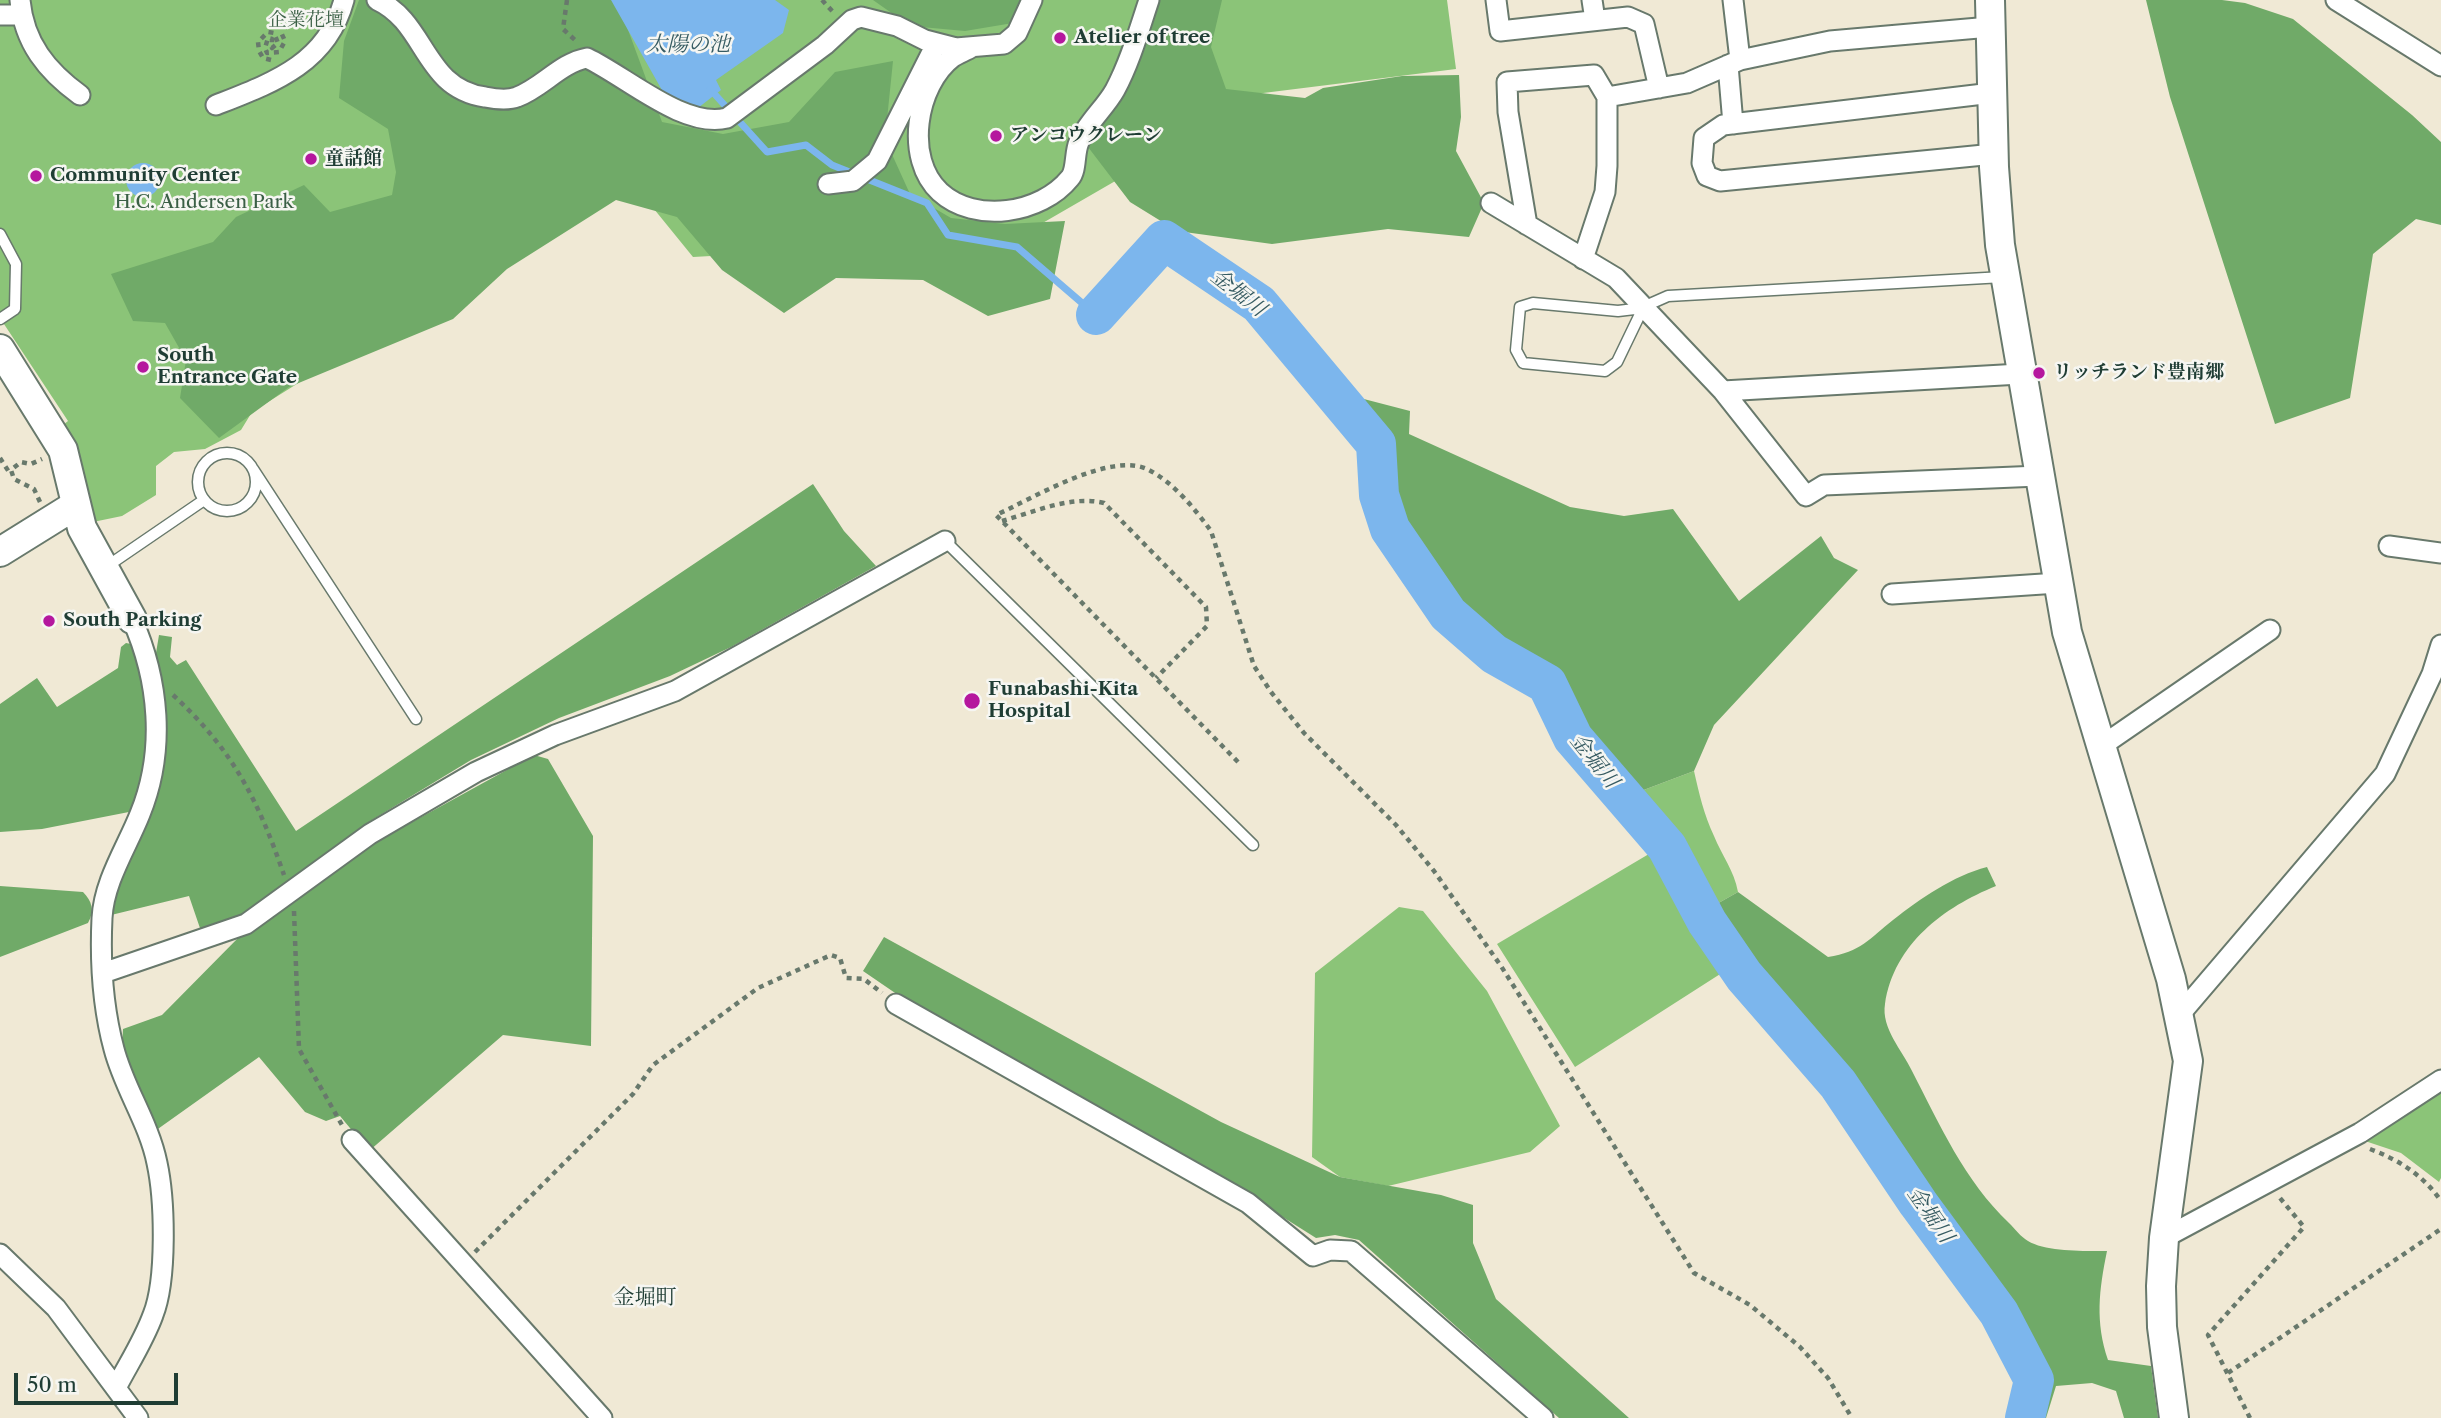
<!DOCTYPE html>
<meta charset="utf-8">
<style>
body{margin:0}
#map{position:relative;width:2441px;height:1418px;overflow:hidden;background:#f0e9d5;font-family:"Libre Caslon Text",serif}
canvas{display:block}
.scale{position:absolute;left:14px;top:1373px;width:164px;height:32px;box-sizing:border-box;border:4px solid #1f3d34;border-top:0;padding-left:9px;font-size:21px;line-height:24px;white-space:nowrap;color:#1f3d34;-webkit-text-stroke:5px #f6f6f2;paint-order:stroke}
</style>
<div id="map">
<canvas width="2441" height="1418"></canvas>
<div class="scale">50 m</div>
</div>
<script>
const c = document.querySelector('canvas').getContext('2d');
c.lineJoin = 'round';
function fillPath(path, color) {
  c.fillStyle = color;
  c.fill(path, 'evenodd');
}
function trace(path, color, width, dash) {
  c.strokeStyle = color;
  c.lineWidth = width;
  c.lineCap = dash ? 'butt' : 'round';
  c.setLineDash(dash || []);
  c.stroke(path);
}
function write(font, color, halo, rows, align = 'center') {
  c.font = font + ' "Libre Caslon Text","Noto Serif JP",serif';
  c.lineWidth = 5;
  c.setLineDash([]);
  c.textBaseline = 'middle';
  c.strokeStyle = halo;
  c.fillStyle = color;
  for (const [text, x, y, turn = 0] of rows) {
    c.save();
    c.translate(x, y);
    c.rotate((+turn || 0) * Math.PI / 180);
    c.textAlign = isNaN(turn) ? turn : align;
    if (halo) c.strokeText(text, 0, 0);
    c.fillText(text, 0, 0);
    c.restore();
  }
}
fillPath(new Path2D(`
 M0,0H1447L1456,69L1191,102L1143,165L1015,239L693,257L628,177L252,412L241,430L205,449L174,452L156,466V495L122,516L93,522L76,447L63,425L68,421L0,318Z
 M1694,771C1699,793 1704,815 1714,836C1722,856 1734,870 1738,892L1715,905V920L1709,917L1669,843L1633,794Z
 M1659,848L1728,969L1575,1067L1497,944Z
 M1399,907L1423,911L1487,991L1560,1126L1530,1152L1388,1186L1340,1177L1312,1157L1315,973Z
 M2441,1088V1178L2439,1182L2401,1153L2365,1141Z`), '#8bc478');
fillPath(new Path2D(`
 M359,0H617L662,122L723,134L789,122L835,72L893,61L885,139L910,194L951,218L1005,224L1065,221L1050,299L988,316L923,280L836,278L784,313L722,270L677,217L616,200L507,269L453,319L289,387L219,438L180,398L186,360L165,323L133,321L111,274L213,242L236,217L304,185L330,212L392,195L396,172L388,129L339,98L344,41Z
 M873,0H1026L1013,23L965,31L910,26Z
 M1139,0H1222L1211,47L1226,89L1305,98L1323,88L1402,76L1459,75L1461,117L1456,151L1484,203L1469,237L1388,229L1272,244L1177,231L1130,202L1088,147L1101,99Z
 M2146,0H2222L2245,3L2293,19L2412,115L2441,142V225L2416,219L2373,254L2350,398L2275,424L2170,97Z
 M1360,398L1410,411L1409,434L1570,507L1624,516L1673,509L1739,601L1821,536L1834,558L1858,570L1714,725L1694,771L1633,794L1593,752L1548,673L1496,648L1454,608L1395,525L1381,434L1353,404Z
 M813,484L844,531L876,566L731,647L670,676L559,718L471,760L367,823L244,917L202,934L189,896L107,916L161,697L156,653L159,635L172,637L170,657L177,665L186,660L296,831Z
 M126,643L131,644C152,674 153,721 150,757C148,775 139,794 134,811L42,829L0,832V704L37,678L57,707L118,668L121,647Z
 M534,755L548,759L593,836L591,1046L503,1035L369,1151L340,1116L326,1121L305,1112L259,1057L155,1131L122,1048L123,1029L162,1015L239,937L252,931L374,843Z
 M1987,867L1996,886C1944,907 1894,944 1885,1004C1881,1028 1902,1050 1912,1071C1940,1125 1964,1180 2009,1223C2015,1229 2021,1237 2028,1241C2046,1252 2086,1251 2107,1251C2099,1290 2095,1322 2108,1360L2151,1366L2158,1418H2124L2116,1391L2092,1383L2056,1386L2046,1418H2030L2040,1376L2003,1308L1922,1199L1843,1077L1745,968L1715,920V905L1738,892L1828,957C1861,952 1869,939 1893,920C1921,898 1953,876 1987,867Z
 M0,886L83,892C92,901 95,911 88,923L0,957Z
 M884,937L1221,1122L1340,1177L1441,1195L1473,1205V1243L1496,1299L1629,1418H1559L1359,1240L1335,1235L1316,1238L1251,1197L901,997L863,971Z`), '#70aa68');
fillPath(new Path2D(`
 M611,0H775L789,10L783,33L716,80L721,90L680,122Z
 M126 180a17 17 0 1 1 34 0a17 17 0 1 1-34 0Z`), '#7cb6ed');
trace(new Path2D(`
 M710,89L767,152L806,145L832,165L927,203L948,235L1017,247L1096,315`), '#7cb6ed', 7);
trace(new Path2D(`
 M1096,315L1164,240L1259,304L1376,444L1379,495L1390,529L1448,614L1494,654L1547,684L1573,738L1667,847L1707,922L1744,976L1838,1084L1918,1203L1999,1313L2034,1380L2025,1418`), '#7cb6ed', 40);
const lane = new Path2D(`
 M0,234L16,264L15,309L0,319
 M1533,303L1618,311L1643,308L1617,362L1605,371L1523,363L1516,350L1520,307Z
 M1643,307L1668,296L2003,277
 M198 482a29 29 0 1 1 58 0a29 29 0 1 1-58 0Z
 M253,469L416,719
 M945,541L1253,845
 M106,567L204,500`);
const street = new Path2D(`
 M20,0C24,43 47,71 80,95
 M377,0C427,23 423,88 485,97C495,99 507,101 517,97C542,88 560,63 587,58C627,77 684,129 727,118L825,45L852,20L861,17L897,26L925,40L956,48L1004,44L1017,33L1032,0
 M1496,0L1500,31L1628,17L1644,24L1659,88
 M1592,0L1595,20
 M1733,0L1740,60
 M2336,0L2441,66
 M0,15H21
 M972,47C966,51 959,53 953,57C916,85 904,159 940,192C975,224 1041,214 1070,178C1077,170 1074,153 1079,142C1086,124 1105,108 1115,90C1130,62 1139,30 1149,0
 M1728,65L1733,124
 M1992,93L1723,125L1704,138L1702,163L1707,176L1720,181L1994,154
 M1607,97L1687,83L1740,60L1830,41L1990,27
 M216,105C272,83 327,64 344,0
 M828,184L853,181L877,161L936,44
 M1491,203L1616,278L1723,391L1806,496L1824,485L2039,476
 M1527,225L1508,112L1507,82L1594,75L1607,97V166L1605,192L1583,259
 M1723,391L2020,374
 M2389,546L2441,553
 M1892,594L2058,583
 M2100,747L2270,630
 M103,973L246,924L370,834L476,772L555,735L675,691L945,541
 M896,1004L1248,1203L1313,1256L1330,1250L1351,1251L1543,1418
 M2181,1013L2385,774L2432,674L2441,645
 M352,1140L602,1418
 M2164,1238L2360,1133L2441,1080
 M0,1254L56,1308L138,1418
 M117,1386C129,1363 144,1340 153,1315C167,1280 165,1200 157,1163C149,1123 124,1088 114,1049C103,1008 100,960 102,918C104,881 127,847 140,814C166,750 159,680 132,619`);
const secondary = new Path2D(`
 M1990,0L1994,167L2000,245L2067,632L2171,979L2188,1061L2164,1238L2161,1286L2162,1327L2174,1418
 M0,349L63,450L82,528L132,619
 M0,552L74,506`);
trace(lane, '#68796c', 13);
trace(street, '#68796c', 23);
trace(secondary, '#68796c', 32);
trace(new Path2D(`
 M567,0L563,29L576,41
 M822,0L833,12
 M271,60L263,58L259,51L258,42L268,32L274,33L278,43L272,48V39L268,38L265,48L267,53L279,52L285,41L280,30
 M0,458L9,472
 M40,502L34,489L14,479L11,470L21,462L31,464L42,459
 M1002,521C1034,512 1071,495 1104,503L1206,607L1207,626L1156,678
 M173,695C233,750 258,800 284,875
 M1238,762L996,515C1032,499 1111,450 1149,470C1174,483 1195,509 1211,531L1254,666L1271,692L1304,733L1396,825L1434,871L1501,966L1694,1273L1750,1305L1800,1347L1828,1378L1852,1418
 M294,911L299,1049L342,1125
 M2370,1149C2399,1160 2423,1175 2441,1201
 M475,1252L633,1094L653,1065L758,988L831,955L840,958L846,978L864,979L882,993
 M2228,1373L2441,1229
 M2250,1418L2208,1335L2304,1227L2280,1198`), '#68796c', 4.5, [5, 5]);
trace(lane, '#fff', 10);
trace(street, '#fff', 19);
trace(secondary, '#fff', 28);
for (const [x, y, r, color] of [
 [1060,38,7,"#b5179e"],
 [996,136,7,"#b5179e"],
 [311,159,7,"#b5179e"],
 [36,176,7,"#b5179e"],
 [143,367,7,"#b5179e"],
 [2039,373,7,"#b5179e"],
 [49,621,7,"#b5179e"],
 [972,701,9,"#b5179e"]
]) {
  const dot = new Path2D();
  dot.arc(x, y, r, 0, 2 * Math.PI);
  c.fillStyle = color;
  c.fill(dot);
  trace(dot, '#f6f6f2', 2.5);
}
write('19px', '#3a5f45', '#f6f6f2', [
 ["企業花壇",306,21],
 ["H.C. Andersen Park",204,203]
]);
write('bold 19px', '#1f3d34', '#f6f6f2', [
 ["Atelier of tree",1074,38],
 ["アンコウクレーン",1010,136],
 ["童話館",325,159],
 ["Community Center",50,176],
 ["South",157,356],
 ["Entrance Gate",157,378],
 ["リッチランド豊南郷",2053,373],
 ["South Parking",63,621],
 ["Funabashi-Kita",988,690],
 ["Hospital",988,712]
], 'left');
write('italic 21px', '#365b62', '#f6f6f2', [
 ["太陽の池",688,45],
 ["金堀川",1238,293,38],
 ["金堀川",1594,761,51],
 ["金堀川",1930,1215,55]
]);
write('21px', '#1f3d34', '#f6f6f2', [
 ["金堀町",645,1298]
]);
</script>
